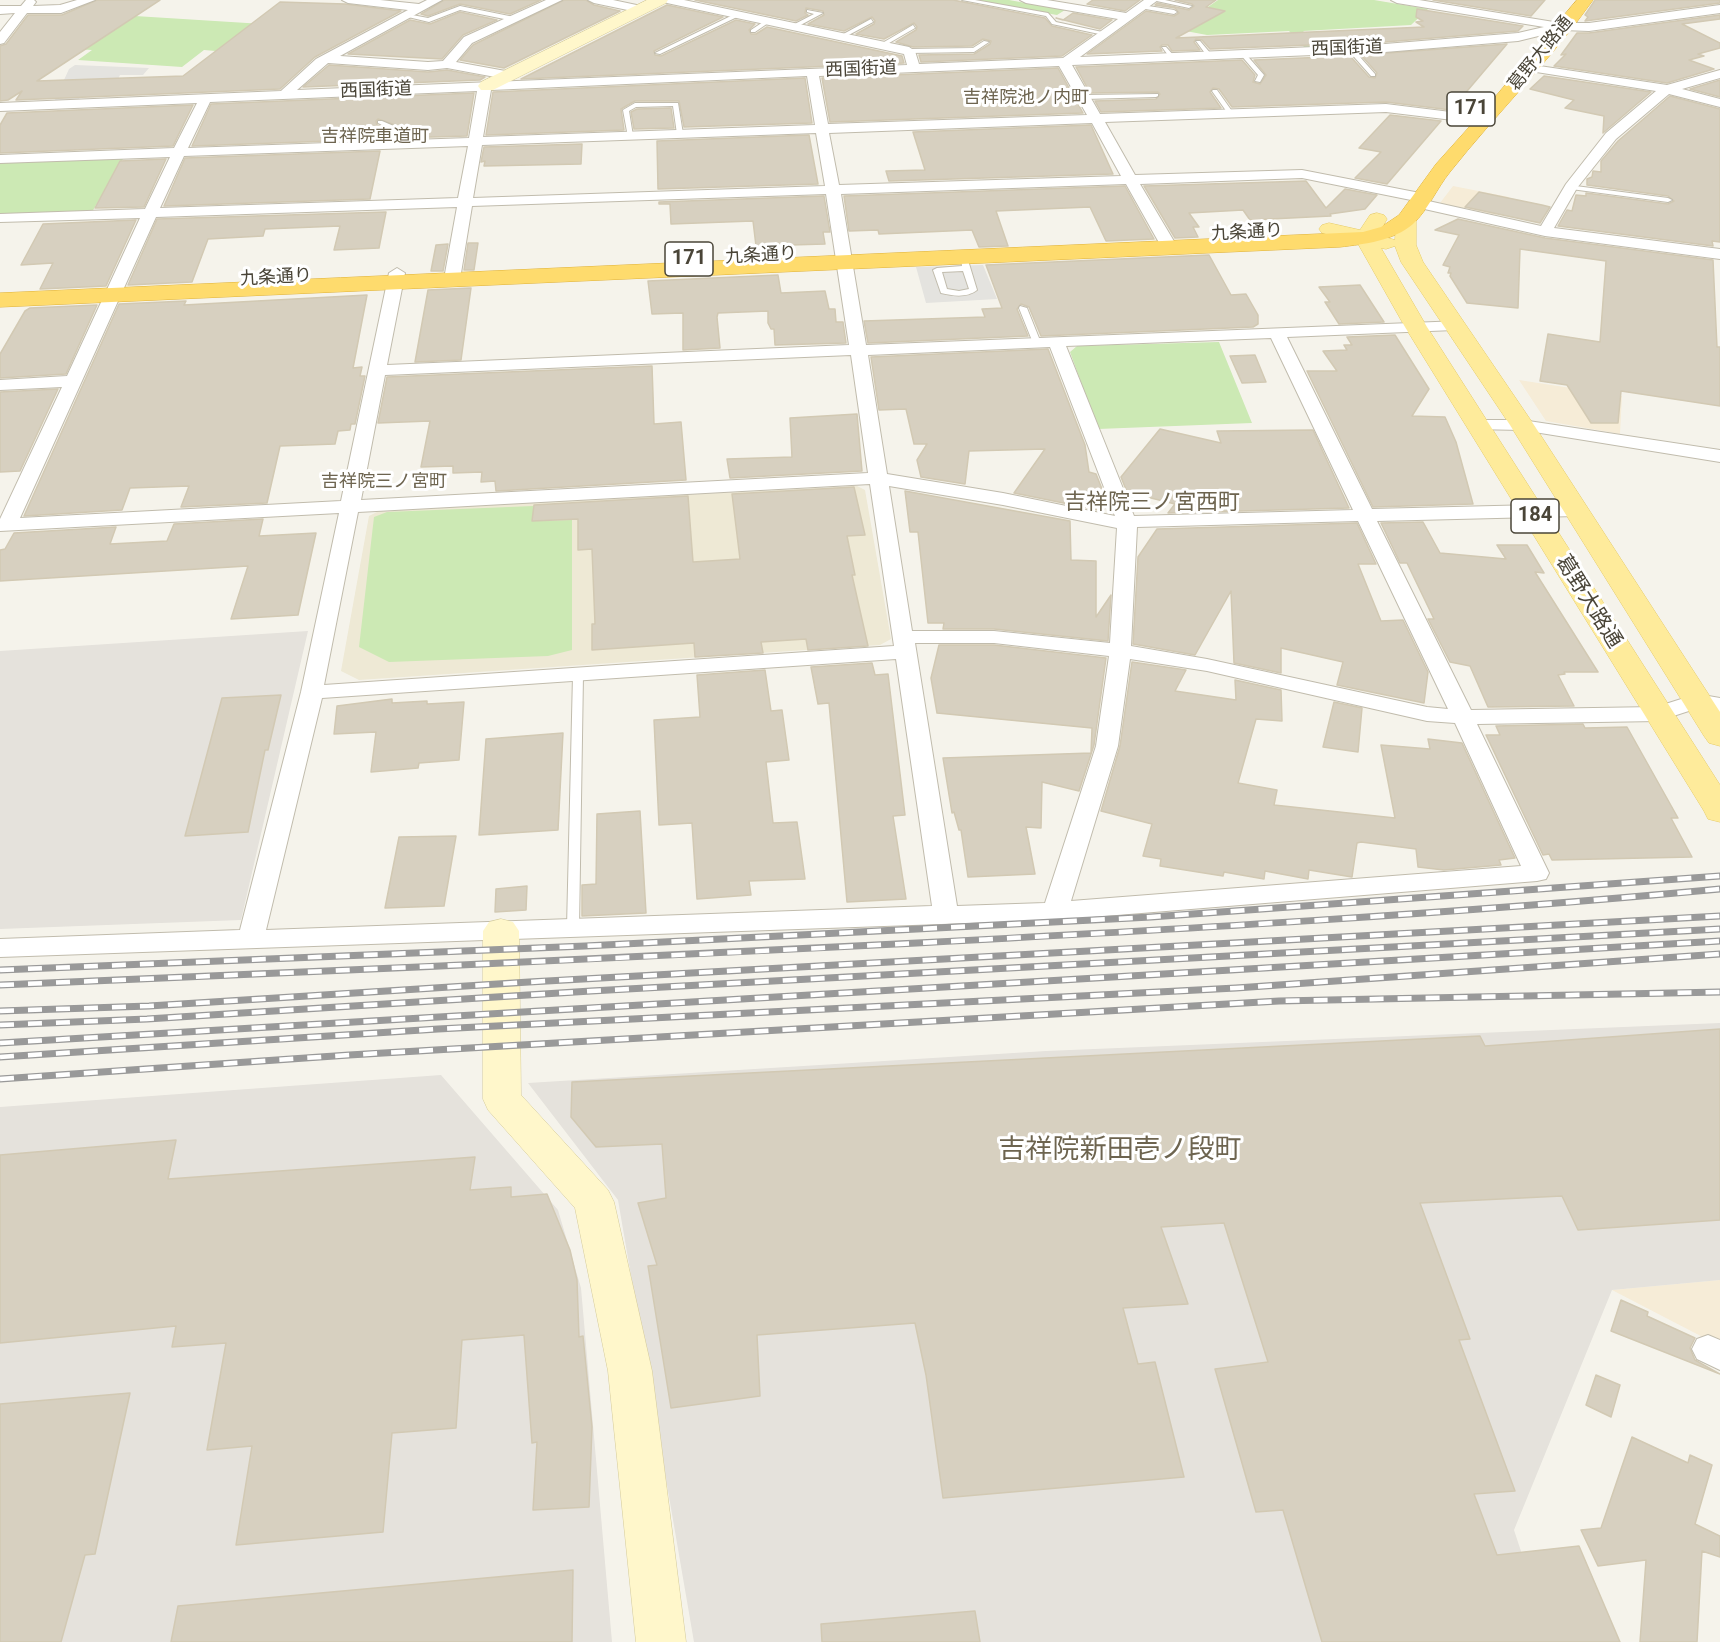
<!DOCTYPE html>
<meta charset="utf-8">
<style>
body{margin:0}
canvas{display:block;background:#f5f3eb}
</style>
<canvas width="1720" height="1642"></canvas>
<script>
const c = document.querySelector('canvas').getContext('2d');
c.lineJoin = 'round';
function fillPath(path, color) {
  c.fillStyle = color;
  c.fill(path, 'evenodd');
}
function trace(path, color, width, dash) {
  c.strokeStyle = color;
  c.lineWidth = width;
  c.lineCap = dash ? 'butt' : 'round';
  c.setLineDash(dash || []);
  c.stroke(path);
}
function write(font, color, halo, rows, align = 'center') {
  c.font = font + ' Roboto,"Noto Sans JP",sans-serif';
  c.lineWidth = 6;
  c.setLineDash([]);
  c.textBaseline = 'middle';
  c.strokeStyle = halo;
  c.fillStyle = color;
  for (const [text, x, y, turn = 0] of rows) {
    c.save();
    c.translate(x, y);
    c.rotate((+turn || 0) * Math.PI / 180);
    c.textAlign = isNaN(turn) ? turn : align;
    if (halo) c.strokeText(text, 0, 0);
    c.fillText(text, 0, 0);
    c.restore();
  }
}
fillPath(new Path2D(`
 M1453,186L1509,197L1496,215L1440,203Z
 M1519,380L1622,396L1620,434L1546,421Z
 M1720,1280V1346L1612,1290Z`), '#f6ecd7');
fillPath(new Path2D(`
 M308,631L241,920L0,929V651Z
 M1720,1023V1280L1612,1290L1514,1530L1551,1642H694L618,1200L528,1083L1046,1051Z
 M441,1075L558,1210L581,1288L612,1642H0V1107Z`), '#e5e2dc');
fillPath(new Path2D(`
 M857,486L865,490L891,639L880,645L359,680L341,671L369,516L381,510Z`), '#eee9d5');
fillPath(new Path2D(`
 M971,0H1009L1065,10L1057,15Z
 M1218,0H1374L1428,9L1411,25L1303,31L1319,46L1304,47L1289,31L1207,35L1132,21L1138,17L1185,23Z
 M119,15L263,24L227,52L204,50L182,67L78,60L92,50L75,49Z
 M124,157L92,212L0,215V161Z
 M1219,342L1252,423L1098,429L1070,352L1077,346Z
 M533,506V521L572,520V650L548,656L389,662L359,647L374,517L387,512Z`), '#cce9b4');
fillPath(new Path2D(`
 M75,65L149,68L143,75H120L117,81L87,83L78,101L54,102L69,69Z
 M983,265L997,299L926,303L916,267Z`), '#e4e3df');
const building = new Path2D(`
 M97,0H160L37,81L183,76L280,2L345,4L401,11L315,57L280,89L16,100L22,91L8,100L0,101V46L6,44L28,15H62Z
 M444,0H541L510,14L460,4L428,16L421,14Z
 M564,0H586L594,5L620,11L504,68L460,60L473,45Z
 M695,0H953L1045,18L1052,26L1092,35L1062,56L921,62L919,55L974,54L990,44L991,41L983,39L972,46L913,47L896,42L916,30L917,27L914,23L884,39L856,34L874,24L875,21L872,17L844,31L808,24L824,15L823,11L806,8L805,13L808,15L796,21Z
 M1093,0H1140L1125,11L1087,4Z
 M1175,0H1216L1206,7L1225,11L1176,38L1424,27L1416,22L1423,21L1416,17L1417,9L1523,26L1518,31L1385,42L1210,49L1202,40L1196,39L1194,42L1200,50L1172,51L1168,45H1162L1160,47L1162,51L1087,54L1146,11L1174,16L1179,13L1175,8L1155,5L1157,3L1189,10L1194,6L1192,4Z
 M1433,0H1545L1531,16Z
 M1595,0H1720V3L1585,21L1588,17L1585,15Z
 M667,5L723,17L654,51L655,55L661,56L736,20L755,24L749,30L751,34H756L767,27L902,56L904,63L521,79Z
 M460,12L497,20L463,35L442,59L348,54L410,20L430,24Z
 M1073,13L1112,20L1100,29L1056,18L1063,20Z
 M1720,15V19L1682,24L1720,43V48L1698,54L1704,56L1689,60L1714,69L1667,83L1554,66L1566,54L1561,55L1577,33H1589Z
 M1507,44L1451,110L1386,102L1232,107L1219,89L1213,88L1210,92L1221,108L1101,112L1095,101L1156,99L1160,94L1158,92L1090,93L1076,67L1242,60L1255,75L1253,82L1260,84L1266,75L1254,60L1350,56L1369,77L1375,78L1377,73L1361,55Z
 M329,65L428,72L447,70L485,77L480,80L303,87Z
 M1058,68L1083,113L830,122L822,78Z
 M1544,76L1651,92L1603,133L1604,116L1565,108L1574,100L1530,89Z
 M805,78L812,123L684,127L679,101H635L621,109L624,130L486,135L493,92Z
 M1720,80V97L1690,89Z
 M474,93L467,136L395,138L398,126L378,119L376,121L377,125L386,129L384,139L192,146L211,104Z
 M1670,96L1720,109V242L1712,241L1713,246L1558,226L1567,210L1572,211L1576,195L1586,196V193L1668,204L1674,201L1668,196L1587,185V179L1592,177L1593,171L1601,172V161L1618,141Z
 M193,105L173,146L0,153V125L7,113Z
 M671,108L674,128L634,129L631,112L637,109Z
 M1390,115L1441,121L1387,184L1355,178L1381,152L1359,148Z
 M1091,125L1113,174L889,181L886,171L925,170L913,132Z
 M809,135L818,184L658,189L657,141Z
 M582,144L581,164L484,166L485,161L481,162L484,147Z
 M380,151L370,199L164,206L185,158Z
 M166,159L144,207L95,208L120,161Z
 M1306,181L1326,208L1345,189L1377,195L1365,209L1330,214L1331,216L1250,220L1243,210L1189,213L1199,227H1193L1198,237L1175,238L1144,186Z
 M1125,186L1154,239L1106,241L1090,207L996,211L1008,246L979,247L972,230L879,234L878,230L849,231L844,196Z
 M1479,192L1542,205L1550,207L1540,223L1465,207Z
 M824,196L830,232H823L825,244L756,246L753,221L671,224L670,204H659V202Z
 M386,212L379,248L334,250L340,226L265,229L263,236L208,239L192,282L128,285L157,219Z
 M1458,219L1545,238L1713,260L1717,347H1720V406L1621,391L1618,423H1591L1567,385L1540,381L1548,334L1600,342L1606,261L1520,249L1518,308L1467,303L1450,276L1451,273H1448L1450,267L1443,265L1459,235L1435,230Z
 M136,220L106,286L40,289L53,263L21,265L43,224Z
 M468,243H478L474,270H464Z
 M448,244L443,271H431L436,245Z
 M1209,255L1231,295L1246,294L1258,315V324L1253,327L1041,336L1029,307L1021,304L1017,309L1028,336L868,343L864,321L985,317L982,309L1002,308L986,265Z
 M778,275L781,293L825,291L829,309H835L836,322H843L846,343L775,345L774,329H771L768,323V311L718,313L717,317L720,348L683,350V313L652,314L648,281Z
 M1360,285L1384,322L1339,324L1325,302H1330L1319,287Z
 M471,288L461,360L415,362L428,290Z
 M367,295L353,368L362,367L360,376H365L355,424H351L350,430L338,431L335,444L280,446L267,503L181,507L189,486L130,488L122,510L24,516L119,304L186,301L184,305Z
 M97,305L66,374L0,378V354L25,311L30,308Z
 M1395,335L1429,389L1412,416L1445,417L1456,442L1473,504L1373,507L1307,371H1337L1323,351L1347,350L1344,345H1352L1347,337Z
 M1048,349L1085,445L1089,472L1096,474L1108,504L1103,511L1014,493L1045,449L969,451L965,484L921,477L917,460L927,444H914L906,409L879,410L871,357Z
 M1255,355L1266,382L1242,383L1230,356Z
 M652,366L654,424L681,422L686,480L496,491L495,481L481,482L482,472L453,473V466L421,467L430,421L378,423L387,377Z
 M58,389L20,471L0,472V392Z
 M857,414L862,471L730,478L727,459L792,457L790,418Z
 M1160,429L1221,443L1217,431L1313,430L1349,508L1168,513L1175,504L1127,492L1121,477Z
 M854,487L865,535L847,536L855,575H852L868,646L808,650L806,639L761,642L763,653L695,657L694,643L592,650V624H595L592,549L578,550V519L532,521L534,505L688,496L693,562L740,559L732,494Z
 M905,491L1070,521L1071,560L1096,561V617L1111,595L1108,641L994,629H943L944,623H928L918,532H910Z
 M263,519L259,536L316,533L298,615L231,619L248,566L0,581V550L5,549L14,533L116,527L110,544L167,541L174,524Z
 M1423,522L1440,553L1506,559L1497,545H1527L1544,573L1535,572L1598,672H1564L1565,674L1558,675L1574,706L1488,707L1470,666L1450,662L1428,619H1434L1407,563H1400L1381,523Z
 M1357,523L1376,564H1358L1381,621L1403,620L1428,672L1424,703L1337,685L1343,662L1281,648V673L1234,663L1231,591L1195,655L1133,644L1138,557L1157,529Z
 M939,645H994L1106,658L1094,745L1079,791L1042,782L1041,828L1026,827L1035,874L968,877L961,830H959L954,812L952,813L943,758L1091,753L1092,728L937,713L931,678Z
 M1132,662L1186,670L1175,691L1236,700L1235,680L1281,690L1282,721L1256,719L1238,783L1277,790L1274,805L1395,818L1381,745L1430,749L1428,739L1462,743L1515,858L1499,860L1501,865L1444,870L1418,867L1416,849L1361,842L1357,843L1352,877L1309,870L1308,879L1265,871L1264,879L1224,872L1223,876L1160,866L1161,859L1143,856L1152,824L1101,811L1120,746Z
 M872,663L875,675L888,674L905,815L893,816L906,899L847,902L829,703L818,704L811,667Z
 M765,670L771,711L782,710L789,760L766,762L773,823L797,822L805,879L749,881L751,895L697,899L692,823L659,825L654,720L700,717L697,675Z
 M281,695L268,750H265L248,832L185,836L222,698Z
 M392,699V703L427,701V704L464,702L459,760L419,763L418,768L371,772L376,732L334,734L337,706Z
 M1334,702L1362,708L1358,752L1323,747Z
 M1583,724L1585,728L1627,727L1678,818H1671L1692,857L1552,860L1549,854L1543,855L1486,735H1500L1496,726Z
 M563,733L558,830L479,835L486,739Z
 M640,811L646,913L582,916V885L596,884L597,814Z
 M456,836L444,906L385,908L399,837Z
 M527,886L526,910L495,912L496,889Z
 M1720,1029V1220L1578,1230L1562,1196L1420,1203L1470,1339L1459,1340L1515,1491L1474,1494L1497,1555L1579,1546L1620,1642H1322L1283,1510L1256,1512L1215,1369L1268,1362L1224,1223L1161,1227L1188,1304L1123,1308L1138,1364L1155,1362L1184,1477L943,1498L926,1375L915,1323L757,1335L760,1396L671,1408L648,1266L657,1265L638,1203L666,1198L662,1144L596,1147L571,1117L572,1082L1480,1036L1485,1046Z
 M176,1140L168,1179L475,1157L470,1190L511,1187V1197L547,1194L570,1250L577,1280L579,1337L583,1336L592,1427L589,1507L533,1510L537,1442L532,1443L524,1335L462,1340L456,1428L392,1433L383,1532L236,1545L252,1446L207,1450L226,1343L172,1347L176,1326L0,1343V1155Z
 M1621,1300L1648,1312L1647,1316L1695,1338L1690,1348L1695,1360L1720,1374L1611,1331Z
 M1596,1375L1620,1385L1611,1417L1586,1405Z
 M130,1393L95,1554L85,1555L61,1642H0V1404Z
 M1632,1437L1688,1463L1690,1455L1712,1465L1695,1524L1720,1536V1557L1702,1551L1697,1642H1640L1646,1560L1598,1566L1581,1530L1601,1528Z
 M573,1570L572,1642H171L178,1606Z
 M975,1611L980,1642H822L821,1624Z`);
fillPath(building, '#d7d0c0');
trace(building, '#d2c9b3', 1.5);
const lane = new Path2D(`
 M962,0H975L1048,13L1056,22L1107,33L1104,35L1052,24L1046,16Z
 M1152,0H1165L1192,6L1189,8Z
 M1142,5L1174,10L1177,12L1174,14L1140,8Z
 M460,6L514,17L517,19L514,21L460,10L429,22L404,16L407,14L428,18Z
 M807,10L823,13L795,28H791V26L814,14L807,12Z
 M737,13L739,16L660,54L655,53Z
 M871,19L873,22L843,38L838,37Z
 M766,20L771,21L755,32H751V30Z
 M913,25L915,28L884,46L879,45Z
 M984,41L989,42L974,52L909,53L906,51L909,49L973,48Z
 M1196,41H1200L1211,54V56H1207Z
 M1162,47H1166L1175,57L1174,58H1170Z
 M1348,48H1352L1375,74V76H1371L1348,50Z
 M1240,52H1244L1264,75L1260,82L1255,81L1258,75L1240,54Z
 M1213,90H1217L1234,114L1233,115H1229L1212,91Z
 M1158,94V96L1156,97L1085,99L1082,97L1085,95Z
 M635,103H678L683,134L680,136L677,134L673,106L636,107L629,111L633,136L628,137L623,110Z
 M378,121H382L396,127L390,146L385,145L389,128L378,123Z
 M1568,185L1668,198L1672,200L1668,202L1571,189L1567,187Z
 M960,255L967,257L977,290C967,298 953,296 941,293L933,270L937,268L962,266ZM963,271L969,289L959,291L947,289L942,272Z
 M1020,306L1027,308L1041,343L1040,345L1033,343L1019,308Z
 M578,672L583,675L579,927L578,930H568L567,927L573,675Z`);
const street = new Path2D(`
 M26,0H34L36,2L33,6L60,5L77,0H95L61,13H27L4,43L0,44V32L15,13L0,14V6H21Z
 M342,0H380L419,4L427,0H442L340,56L428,62L443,61L464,37L546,0H562L472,43L456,62L511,72L512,75L511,78L506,79L447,68L428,70L328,63L297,90L907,65L904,54L667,3L661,0H684L909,47L915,51L919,64L1063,58L1118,19L1026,3L1020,0H1047L1126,13L1144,0H1158L1080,57L1385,44L1518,33L1544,27L1397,3L1391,0H1419L1560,23H1589L1720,5V13L1589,31L1563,30L1518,41L1385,52L1072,65L1100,114L1386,104L1491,117L1493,120L1486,124L1386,112L1105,122L1135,175L1302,170L1420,193L1427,197L1424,200L1541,226L1566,184L1606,133L1656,91L1530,71L1524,67L1526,64L1667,85L1720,70V78L1682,89L1720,99V107L1669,94L1616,139L1577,188L1554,228L1720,249V259L1545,236L1411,206L1409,203L1411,200L1302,178L1140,184L1178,248L1170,253L1162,248L1126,184L841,194L866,345L1460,321L1462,325L1460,329L1454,330L1287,337L1372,509L1576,504L1583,506L1586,510L1583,514L1576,516L1377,521L1471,710L1656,707L1697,694L1720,698V712L1698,708L1658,721L1477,724L1549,873L1546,879L1537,881L1055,920L0,957V939L240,930L301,692L339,513L0,531V519L62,387L0,390V380L67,376L140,218L0,222V214L145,209L170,157L0,163V155L174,148L197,103L0,111V103L281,91L316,59L408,10L348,3ZM1059,66L1087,115L828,124L819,76ZM807,76L815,125L483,137L491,90ZM477,91L469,138L188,148L210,102ZM1092,123L1121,176L839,185L829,133ZM816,133L825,186L473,198L482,145ZM468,146L458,198L160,208L184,156ZM826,194L849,345L387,365L405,273L397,268L389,273L341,501L20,518L156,217L457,207L444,279L452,284L460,279L472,206ZM1271,338L1353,510L1134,516L1066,346ZM1050,347L1115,516L1003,493L887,474L868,355ZM851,355L868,473L361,500L385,375ZM870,484L894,646L324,685L358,512ZM889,486L1003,505L1117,528L1110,643L994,631H912ZM1358,521L1448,709L1427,707L1207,659L1131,646L1137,527ZM915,643H994L1109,656L1096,746L1045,903L957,906ZM896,659L932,906L266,930L322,698ZM1130,659L1207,671L1427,721L1455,723L1521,866L1071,901L1118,746Z
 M588,0H613L646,7L648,9L642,13L594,3Z
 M1478,420H1522L1720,450V462L1522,430L1472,429L1469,425L1472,421Z
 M1708,1335L1720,1340V1370L1697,1359L1692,1349L1697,1339Z`);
const secondary = new Path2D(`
 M647,0H668L666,3L493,90H481L478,86L481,82Z
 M501,919L513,922L519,931L521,1095L608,1190L614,1202L652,1371L686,1642H636L608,1371L575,1208L488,1110L483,1099V931L489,922Z`);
const primary = new Path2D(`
 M1377,213L1384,215L1387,219L1378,235L1395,240L1396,219L1399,215L1406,213L1413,215L1416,219V245L1423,262L1534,425L1720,712V746L1709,743L1704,736L1510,425L1401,262L1395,246L1386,249L1381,248L1427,327L1720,785V822L1708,819L1704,811L1405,327L1357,242L1322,233L1319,229L1322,225L1329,223L1360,230L1370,215Z`);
const highway = new Path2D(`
 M1577,0H1593C1550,61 1496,114 1450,172C1437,188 1428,210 1413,224C1393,241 1365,244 1340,247L0,307V293L1363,232L1381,227L1399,215L1436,164L1479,116Z`);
trace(lane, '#c1bcad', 2);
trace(street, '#c1bcad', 2);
trace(secondary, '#d5cb9a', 1);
trace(primary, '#e5cb69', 1);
trace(highway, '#dfb23b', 1);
fillPath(lane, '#fff');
fillPath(street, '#fff');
fillPath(secondary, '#fff7cb');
fillPath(primary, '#feeb9b');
fillPath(highway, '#fedb6d');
const rail = new Path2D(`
 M0,970L585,946L1151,917L1720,876
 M0,985C306,972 611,959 917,943C1185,929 1453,914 1720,889
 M0,1011L149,1006L529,982L1720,916
 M0,1025L147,1019L591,991L1720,929
 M0,1043L1720,941
 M0,1057L438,1029L1236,988L1720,954
 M0,1079L349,1055L1279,1001L1720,992`);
trace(rail, '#999', 7);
trace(rail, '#fff', 4.5, [14]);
write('18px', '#4a4538', '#fff', [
 ["西国街道",1347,49,-2],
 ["葛野大路通",1541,54,-51],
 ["西国街道",861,70,-2],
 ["西国街道",376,91,-2],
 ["九条通り",1247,233,-3],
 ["九条通り",761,256,-3],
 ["九条通り",276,278,-3]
]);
write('18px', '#6d644f', '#fff', [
 ["吉祥院池ノ内町",1026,98],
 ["吉祥院車道町",375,137],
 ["吉祥院三ノ宮町",384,482]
]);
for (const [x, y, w] of [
 [1471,109,48],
 [689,259,48],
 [1535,516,48]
]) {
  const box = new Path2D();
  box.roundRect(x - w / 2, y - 17, w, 34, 4.5);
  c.fillStyle = '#fff';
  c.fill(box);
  trace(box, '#4a4538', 1.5);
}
write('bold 20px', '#4a4538', null, [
 ["171",1471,109],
 ["171",689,259],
 ["184",1535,516]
]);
write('21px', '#4a4538', '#fff', [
 ["葛野大路通",1588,602,58]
]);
write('22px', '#6d644f', '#fff', [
 ["吉祥院三ノ宮西町",1152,503]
]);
write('27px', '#6d644f', '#fff', [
 ["吉祥院新田壱ノ段町",1120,1151]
]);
</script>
